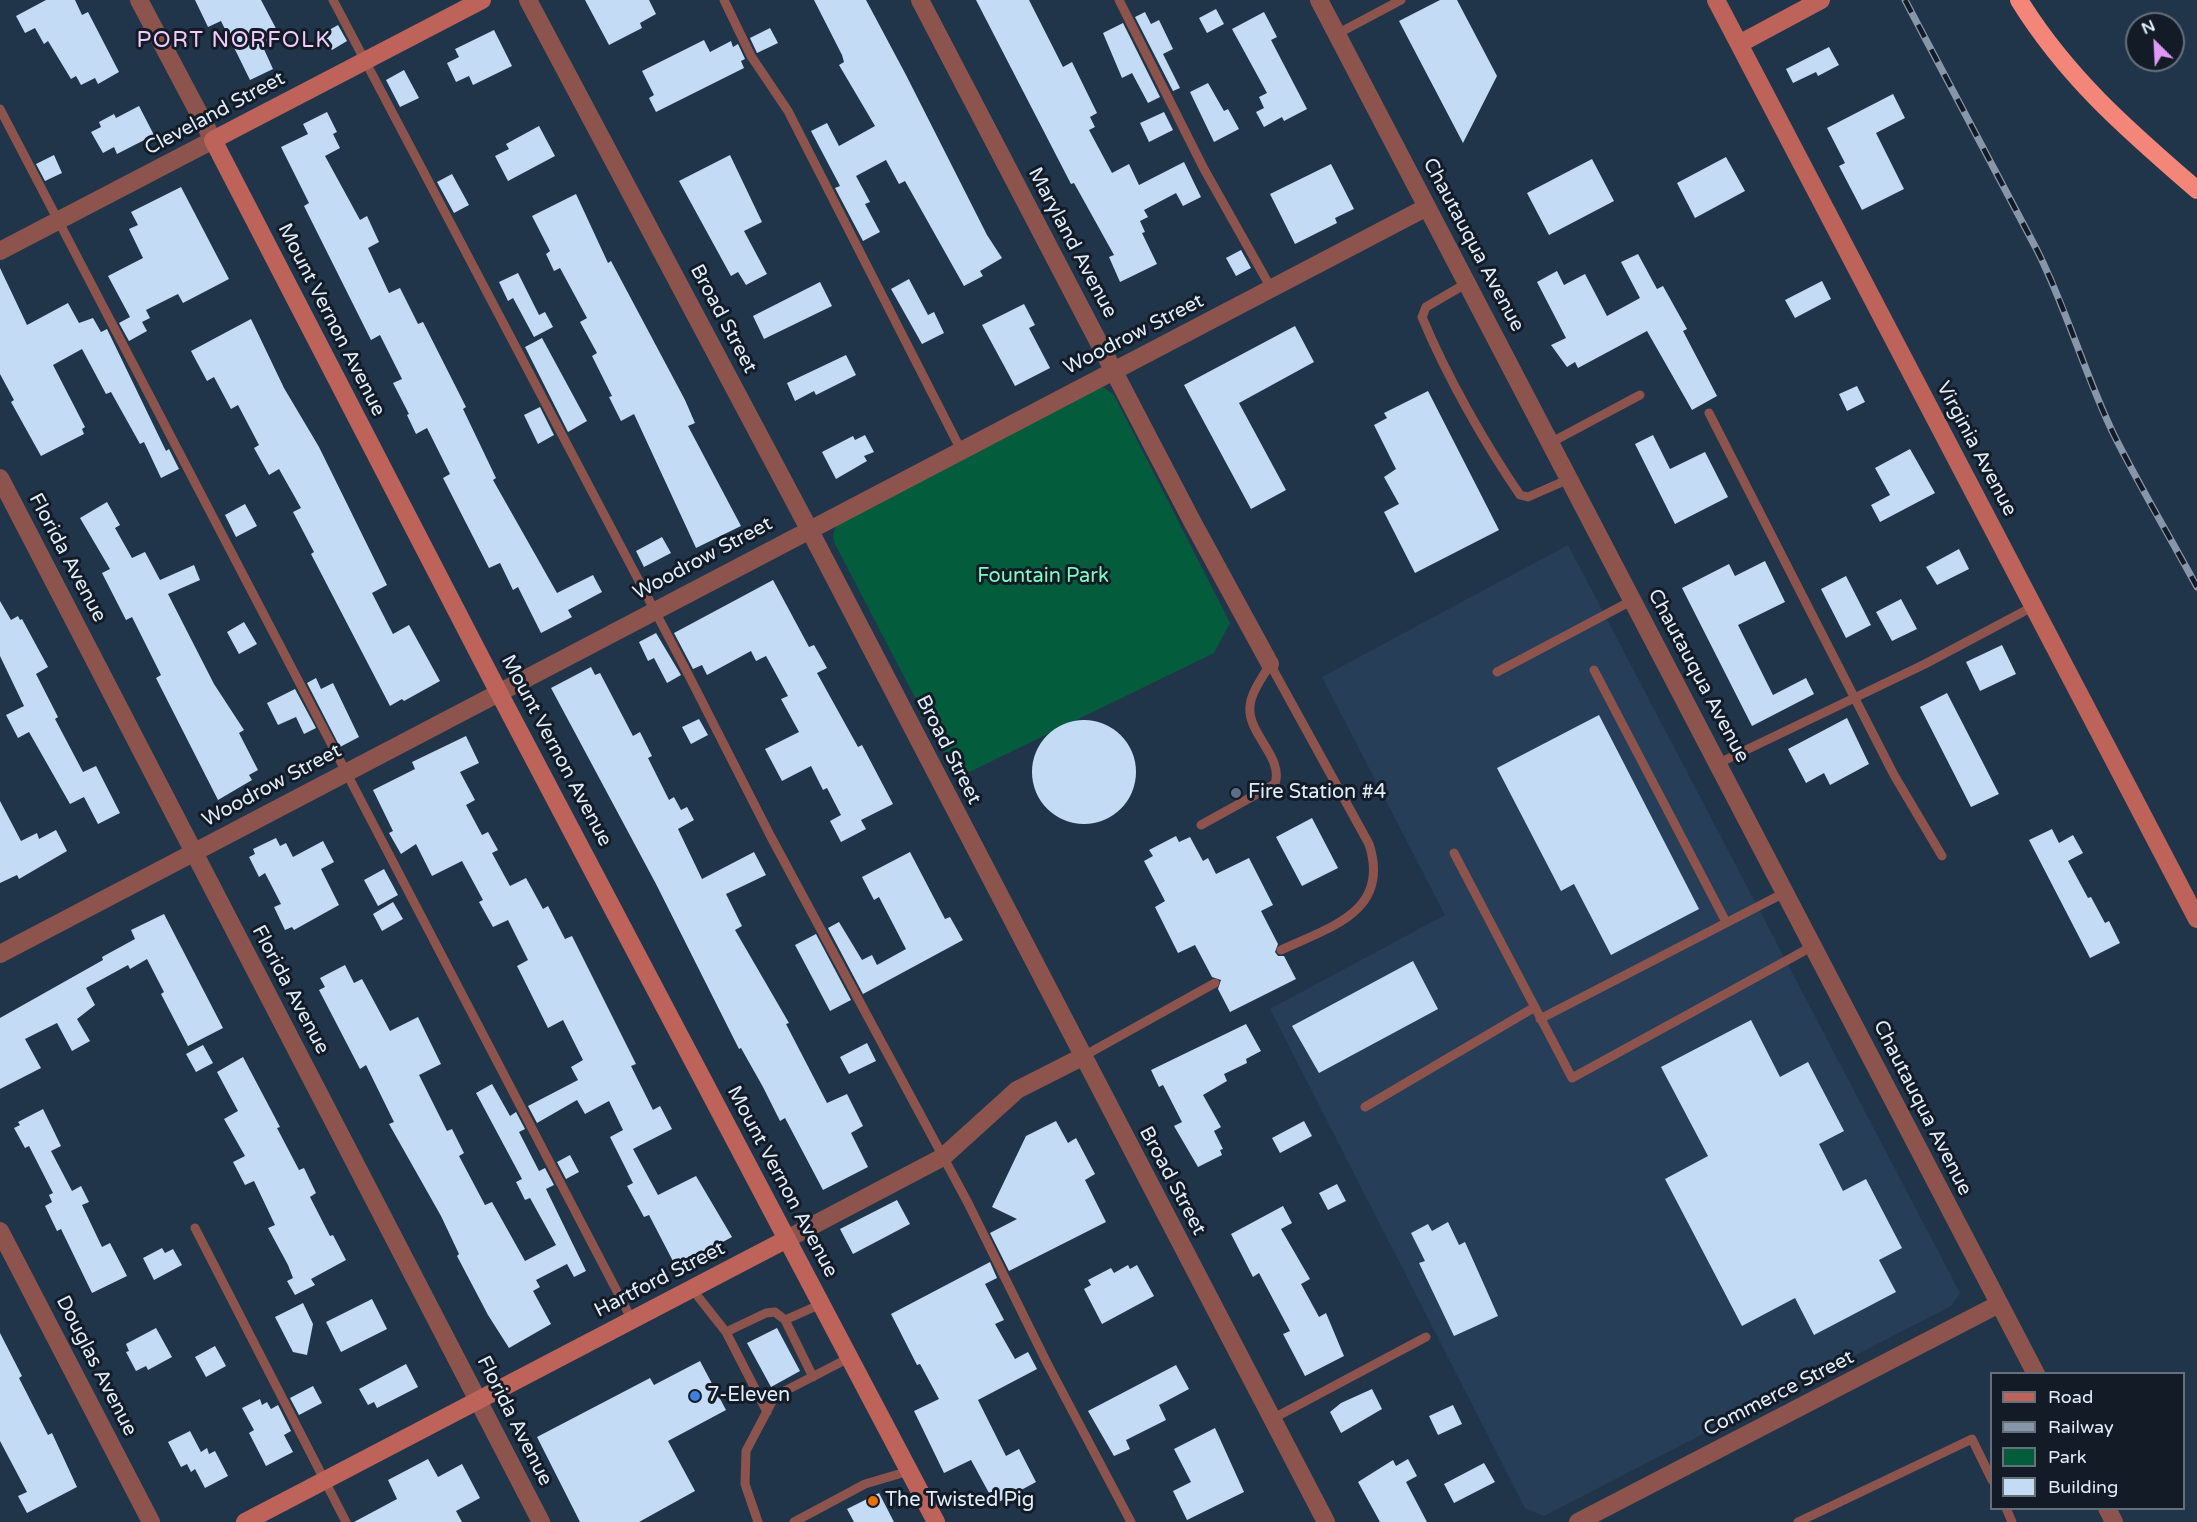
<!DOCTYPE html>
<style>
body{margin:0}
#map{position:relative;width:2197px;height:1522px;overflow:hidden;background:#21354a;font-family:"Varela Round",sans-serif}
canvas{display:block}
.legend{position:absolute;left:1990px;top:1372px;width:195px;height:138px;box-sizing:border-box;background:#131c26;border:2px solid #65707b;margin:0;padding:8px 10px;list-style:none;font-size:18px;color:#e1edfb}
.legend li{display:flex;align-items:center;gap:12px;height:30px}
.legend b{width:30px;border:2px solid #65707b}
.north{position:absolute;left:2125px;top:12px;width:60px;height:60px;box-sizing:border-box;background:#131c26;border:2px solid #65707b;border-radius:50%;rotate:336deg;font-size:16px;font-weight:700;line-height:24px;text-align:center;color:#e1edfb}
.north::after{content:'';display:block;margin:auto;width:21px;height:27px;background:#dd99f3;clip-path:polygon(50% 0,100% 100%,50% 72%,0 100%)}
</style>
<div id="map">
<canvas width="2197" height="1522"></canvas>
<ul class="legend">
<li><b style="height:8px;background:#bd635a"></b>Road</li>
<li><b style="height:8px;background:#8796a8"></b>Railway</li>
<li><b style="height:16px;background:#035d3d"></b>Park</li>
<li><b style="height:16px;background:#c3dbf5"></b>Building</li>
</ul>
<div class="north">N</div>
</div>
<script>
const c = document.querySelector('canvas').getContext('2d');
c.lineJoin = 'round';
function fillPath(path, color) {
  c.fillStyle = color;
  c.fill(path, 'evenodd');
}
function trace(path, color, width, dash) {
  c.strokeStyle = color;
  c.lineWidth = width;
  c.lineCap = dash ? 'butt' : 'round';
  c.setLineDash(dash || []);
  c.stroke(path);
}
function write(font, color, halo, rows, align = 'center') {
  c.font = font + ' "Varela Round",sans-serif';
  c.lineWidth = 6;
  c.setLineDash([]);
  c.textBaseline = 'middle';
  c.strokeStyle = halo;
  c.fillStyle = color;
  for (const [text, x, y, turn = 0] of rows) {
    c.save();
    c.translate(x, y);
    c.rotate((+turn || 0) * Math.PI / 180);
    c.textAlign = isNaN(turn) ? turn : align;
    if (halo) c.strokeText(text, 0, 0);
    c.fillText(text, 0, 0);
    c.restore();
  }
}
fillPath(new Path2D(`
 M1568,545L1960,1293L1951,1306L1544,1516L1525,1508L1270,1009L1445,915L1322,677Z`), '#263e58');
fillPath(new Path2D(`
 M1099,387L1105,388L1114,395L1230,623L1214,653L957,778L834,542L833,536L836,525Z`), '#035d3d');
fillPath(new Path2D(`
 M46,0H75L82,15L88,12L119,72L98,84L95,78L81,85L76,76L71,79L48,41L44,44L35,28L25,33L16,16Z
 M195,0H261L281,38L263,47L273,69L250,80L221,21L208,27Z
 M585,0H649L656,14L640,23L642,28L609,45Z
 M814,0H866L906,75L987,235L1002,258L980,271L983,276L964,286L905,181L899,184L886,160L856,176L870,202L865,204L880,232L863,241L835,188L840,186L811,131L827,123L839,146L875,126L839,65L844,62L842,55Z
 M976,0H1029L1063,67L1072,62L1097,113L1090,117L1095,127L1089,130L1112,173L1129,164L1139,185L1184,162L1201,197L1183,206L1176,193L1144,210L1148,217L1140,221L1145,232L1142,233L1157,264L1120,282L1109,257L1114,255L1074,183L1071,184Z
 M1440,0H1457L1497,76L1463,143L1399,21Z
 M1216,9L1224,24L1207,33L1199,18Z
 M1145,12L1151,24L1159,20L1173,49L1163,54L1180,88L1173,91L1135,17Z
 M1264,12L1277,37L1271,40L1307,109L1284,121L1282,117L1264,127L1256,112L1264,108L1259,97L1267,93L1232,29Z
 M1123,23L1160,97L1148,103L1132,73L1122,78L1103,33Z
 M338,25L347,41L332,50L322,34Z
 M770,28L778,43L757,53L750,38Z
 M494,30L512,66L473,85L469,76L456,82L447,63L459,57L455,49Z
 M704,40L710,52L731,41L733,47L738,44L745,59L741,61L744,68L656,112L649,98L654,95L642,71Z
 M1829,47L1839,65L1818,76L1816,72L1793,83L1786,69Z
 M404,70L419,98L400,107L386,80Z
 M1208,83L1224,111L1228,109L1239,129L1214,142L1190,92Z
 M1893,94L1905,118L1876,133L1904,189L1862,210L1839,166L1845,163L1827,128Z
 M139,106L154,135L117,154L114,147L103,153L91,132L101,127L99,122L114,114L116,118Z
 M327,112L337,132L333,134L340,148L325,156L360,220L367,216L379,242L368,248L389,293L400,288L418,324L423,322L466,407L463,409L496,478L493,480L540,563L557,593L593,575L602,592L568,610L572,617L541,633L518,587L513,590L500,563L489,568L443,478L450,474L427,428L416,434L407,415L409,414L393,383L402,379L380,335L371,340L304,206L309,203L281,147L308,134L303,124Z
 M1164,112L1173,130L1149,142L1140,123Z
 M539,126L555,156L508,181L495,156L509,149L506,144Z
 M54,155L62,173L45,181L36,164Z
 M730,155L762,222L744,231L767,274L746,285L738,272L731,276L679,181Z
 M1726,157L1745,191L1695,218L1677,183Z
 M1592,159L1614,201L1549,235L1527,193Z
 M1331,164L1354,209L1335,218L1337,223L1295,244L1270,194Z
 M452,174L469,205L454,213L437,182Z
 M181,187L229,279L183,303L178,294L146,310L150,318L142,322L147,331L129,341L119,323L130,317L108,276L143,258L129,229L138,225L131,212Z
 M576,194L608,263L611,261L685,400L695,423L688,426L741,526L696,548L634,414L621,421L609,397L612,396L592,356L597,353L580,322L587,318L560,268L554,271L546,254L550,251L532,216Z
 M1241,250L1251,268L1236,276L1226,258Z
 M1638,254L1657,289L1663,286L1687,329L1683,331L1717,396L1692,410L1647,331L1578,368L1575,362L1567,367L1551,345L1566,338L1537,282L1557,271L1564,285L1585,274L1607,316L1640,298L1621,262Z
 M0,268L27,325L68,303L79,323L93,318L101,332L107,329L166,451L169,449L179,469L161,478L144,442L140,444L111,392L106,394L82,349L53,365L85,427L82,429L84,434L41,456L11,402L14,400L0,374Z
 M518,273L539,315L545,312L553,327L534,337L513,298L508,301L499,282Z
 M909,279L928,315L934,312L944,333L922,344L891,289Z
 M1822,281L1831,299L1795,318L1785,300Z
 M820,282L832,306L764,339L753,316Z
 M1024,304L1035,325L1029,328L1050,368L1015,386L982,325Z
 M251,319L284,388L319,447L387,585L372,593L393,634L409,625L440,681L404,701L402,699L390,706L311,554L314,552L293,512L301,508L279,469L269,475L254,448L259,445L238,405L231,409L214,377L207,381L191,351Z
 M1295,326L1314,362L1239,403L1286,490L1251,509L1184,385Z
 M542,338L587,421L568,432L525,347Z
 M846,355L856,375L816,395L814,391L795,401L787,383Z
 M1857,386L1865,402L1847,411L1839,394Z
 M1428,391L1499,530L1415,573L1384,512L1399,504L1384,477L1396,469L1374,425L1387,418L1384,413Z
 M540,407L554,435L538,444L524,415Z
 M865,435L874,452L864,456L867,461L836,479L822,452L853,436L855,440Z
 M1653,435L1670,469L1705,452L1728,497L1675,524L1635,444Z
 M1910,449L1935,493L1880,522L1871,505L1890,495L1875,468Z
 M107,502L120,525L115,528L132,558L145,552L160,580L194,565L200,580L168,594L214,684L244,730L239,733L258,770L249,775L252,780L218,800L156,678L161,675L132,617L126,620L102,573L110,569L80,518Z
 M245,504L257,526L236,537L225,515Z
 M662,537L671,553L644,567L636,551Z
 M1959,549L1969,569L1937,585L1926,567Z
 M1765,561L1785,602L1738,625L1773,695L1806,678L1814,694L1752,726L1682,588L1729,564L1735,576Z
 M1846,576L1871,625L1846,638L1821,589Z
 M773,580L809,647L814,645L827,668L817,673L858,747L862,745L893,804L861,820L866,829L841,842L830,821L841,815L827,788L823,790L811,766L782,781L765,749L799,732L781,699L788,696L766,656L756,661L751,651L707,675L702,665L693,669L674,633Z
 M1901,599L1917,629L1892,641L1876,612Z
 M0,601L11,620L18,616L20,620L22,619L48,667L36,674L58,717L55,719L83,772L96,766L120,813L98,824L84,797L70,804L29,732L18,738L6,715L24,706L0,656Z
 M244,622L257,644L239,654L227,632Z
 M656,633L681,675L667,683L654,658L648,661L639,642Z
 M2002,645L2016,674L1980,691L1966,662Z
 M591,667L595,675L600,673L633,736L640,732L652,756L648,758L669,800L674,797L681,810L687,807L694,820L678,829L702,879L754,852L766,875L726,894L742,926L735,930L789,1023L786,1024L827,1103L847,1094L863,1126L851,1133L868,1167L823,1190L785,1118L780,1121L763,1087L741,1048L739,1049L656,884L551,688Z
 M316,678L321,689L333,683L359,737L340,747L307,683Z
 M295,689L316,728L304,734L296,717L278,725L267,703Z
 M1947,693L1999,794L1971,807L1920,707Z
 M1599,715L1699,909L1611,955L1574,884L1561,891L1497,768Z
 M1847,718L1869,764L1830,785L1824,773L1806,783L1788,749Z
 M699,719L708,735L691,744L682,727Z
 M1032 772a52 52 0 1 1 104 0a52 52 0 1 1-104 0Z
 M466,736L479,763L460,772L475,800L466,805L482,835L488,832L498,850L492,853L510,886L526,878L543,909L548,906L565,939L572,936L636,1064L631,1066L653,1110L660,1106L672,1129L633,1149L658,1195L696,1176L732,1237L676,1267L649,1215L644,1217L627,1186L633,1183L610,1137L623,1130L609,1101L585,1114L577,1100L537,1123L528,1106L578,1080L571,1067L583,1060L563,1020L548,1028L517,966L528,960L508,920L493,927L479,902L483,900L462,861L432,876L416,844L401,854L389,833L393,831L373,790L415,769L412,762Z
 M0,801L21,841L37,833L39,839L56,830L67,851L19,879L17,875L0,883Z
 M1312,818L1338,868L1302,886L1276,837Z
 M2052,829L2059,843L2073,835L2083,853L2068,861L2088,898L2091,897L2105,923L2109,921L2120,943L2090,958L2029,840Z
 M1176,836L1179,842L1190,837L1203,861L1208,858L1216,874L1249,858L1273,905L1261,911L1278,944L1275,952L1278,956H1284L1296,979L1230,1012L1218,989L1221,980L1212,977L1195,945L1178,953L1155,907L1165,901L1144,861L1153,856L1149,850Z
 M276,838L280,846L286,843L293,857L323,841L334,862L321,869L339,905L294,930L292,927L285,930L274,907L281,904L265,873L259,877L249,857L255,854L253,849Z
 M910,852L945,919L950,917L963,940L863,994L828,928L839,922L862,960L872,955L877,965L906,949L879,897L874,900L862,877Z
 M384,869L398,895L378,906L364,880Z
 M393,902L403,919L382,931L373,914Z
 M164,914L223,1028L188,1046L161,994L164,992L147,959L130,969L128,965L86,988L95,1005L77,1019L90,1041L72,1051L57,1023L25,1039L41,1068L0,1089V1018L103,960L102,957L135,939L131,930Z
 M816,934L851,1000L830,1011L795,945Z
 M1413,961L1438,1009L1319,1073L1292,1026Z
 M345,965L354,983L362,979L390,1031L418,1017L441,1064L419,1075L447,1131L452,1129L464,1153L459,1156L485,1205L492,1202L525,1261L556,1245L530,1198L525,1200L516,1182L522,1179L476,1093L492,1084L510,1116L516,1112L525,1129L519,1132L539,1171L545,1168L554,1185L546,1189L586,1271L574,1277L567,1264L536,1280L540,1287L533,1291L551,1324L509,1348L488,1315L457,1256L459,1254L441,1216L389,1124L394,1122L366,1065L360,1069L319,990L325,987L320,978Z
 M1751,1020L1780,1077L1808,1062L1844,1131L1819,1144L1843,1191L1866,1179L1902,1248L1879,1260L1896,1292L1814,1335L1795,1298L1742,1326L1665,1179L1708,1156L1661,1067Z
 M1246,1024L1261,1051L1246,1059L1247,1063L1224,1074L1227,1081L1203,1095L1221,1127L1214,1131L1223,1149L1220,1150L1222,1155L1198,1167L1174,1126L1182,1122L1163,1085L1159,1087L1151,1070Z
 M867,1043L876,1061L849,1074L840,1057Z
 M203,1045L213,1063L196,1072L186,1054Z
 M243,1057L280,1127L277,1128L299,1170L304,1168L316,1193L310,1197L330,1236L333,1235L346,1260L311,1279L315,1285L295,1295L287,1281L293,1278L288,1265L268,1228L275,1225L254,1181L245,1185L233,1162L245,1156L224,1119L238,1111L217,1072Z
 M43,1109L61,1146L51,1151L72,1191L81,1186L89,1202L82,1205L102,1247L110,1243L127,1276L92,1293L61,1229L57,1231L45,1206L52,1202L49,1195L53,1193L29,1146L25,1148L14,1128L20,1125L18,1122Z
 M1056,1121L1068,1143L1076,1138L1095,1174L1085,1180L1106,1222L1009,1271L990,1233L1017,1219L992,1207L1026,1136Z
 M1304,1121L1312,1136L1280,1153L1272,1138Z
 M570,1155L579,1172L566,1179L557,1162Z
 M1337,1184L1346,1201L1328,1210L1319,1193Z
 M897,1200L910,1224L853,1254L840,1229Z
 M1283,1206L1292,1223L1281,1229L1310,1279L1301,1284L1319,1317L1326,1313L1344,1356L1305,1376L1283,1334L1290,1331L1259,1273L1253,1277L1231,1234Z
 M1448,1222L1459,1245L1465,1242L1498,1316L1454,1336L1419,1263L1425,1261L1411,1233L1428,1224L1432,1231Z
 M162,1248L165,1253L173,1249L182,1265L154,1280L143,1258Z
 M990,1262L997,1278L985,1284L1004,1320L995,1324L1015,1359L1028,1352L1037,1369L978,1400L1006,1456L1019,1449L1036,1482L995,1504L971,1460L944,1473L914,1411L939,1399L920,1364L917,1365L891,1314Z
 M1128,1265L1130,1269L1137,1265L1154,1296L1102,1324L1084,1289L1091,1285L1088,1280L1111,1268L1114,1273Z
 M372,1299L387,1329L341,1352L326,1322Z
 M303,1303L313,1324L307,1355L293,1352L275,1317Z
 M156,1328L172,1357L148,1370L146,1366L136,1371L126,1352L129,1351L126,1344Z
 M777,1328L800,1371L771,1387L747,1343Z
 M0,1333L22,1376L19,1378L48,1435L52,1433L77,1487L27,1513L18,1496L27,1492L0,1441Z
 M215,1346L226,1366L206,1377L195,1357Z
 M700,1361L726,1410L668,1441L695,1491L639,1522H580L537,1437L650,1378L654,1385Z
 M406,1364L418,1387L377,1408L374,1402L368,1405L359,1389Z
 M1176,1365L1189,1389L1159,1405L1166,1420L1126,1440L1130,1449L1114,1456L1088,1411Z
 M313,1386L322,1403L299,1415L290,1398Z
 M1372,1389L1382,1409L1341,1433L1330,1412L1341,1403Z
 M260,1399L262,1405L267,1402L271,1409L278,1405L291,1431L284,1435L293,1452L266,1466L249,1433L254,1430L242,1408Z
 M1453,1405L1462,1424L1438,1435L1429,1416Z
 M1215,1428L1244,1492L1187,1520L1173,1491L1191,1482L1174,1449Z
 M190,1431L201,1452L207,1448L209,1454L215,1451L228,1476L205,1488L195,1469L191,1472L187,1464L181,1467L168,1442Z
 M428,1459L438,1477L462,1464L480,1498L456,1511L462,1522H354L397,1499L388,1480Z
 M1408,1459L1417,1476L1406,1482L1427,1522H1380L1358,1482L1393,1460L1396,1466Z
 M1484,1463L1495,1482L1454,1503L1444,1484Z
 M879,1493L894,1522H854L847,1509Z`), '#c3dbf5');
trace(new Path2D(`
 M333,0L687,672L771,837L968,1203L1047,1363L1131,1522
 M724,0L751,56L788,111L961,450
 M1119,0L1204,169L1271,288
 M1337,34L1401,0
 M0,109L632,1320
 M1467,283L1426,307L1422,317C1446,375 1485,444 1520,495L1528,497L1569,479
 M1709,413L1894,775L1942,856
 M1550,443L1640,395
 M1270,664L1369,844C1391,912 1330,927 1281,950
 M1594,670L1726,922
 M1497,672L1633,600
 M1719,763L1925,664L2034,606
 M1201,825L1275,784C1284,757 1247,734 1250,706C1251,692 1263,677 1270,664
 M1454,853L1572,1078L1813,946
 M1540,1019L1786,892
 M1082,1057L1215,983
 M1365,1107L1535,1007
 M195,1228L346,1522
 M692,1289L726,1332L767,1412
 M726,1332L766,1313L775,1312L785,1320
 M813,1377L785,1320L821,1304
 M1272,1419L1426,1337
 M2006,1508L2012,1522
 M758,1522L745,1484L746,1451L775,1396L849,1358
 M794,1522L865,1484L909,1471
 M1798,1522L1972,1439L1992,1480`), '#8d544d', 9);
trace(new Path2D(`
 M528,0L809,529L1326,1522
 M920,0L1193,523L1270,664
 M1319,0L2036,1374
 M0,251L213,140L139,0
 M0,478L541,1522
 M0,954L1427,207
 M0,1231L151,1522
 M787,1239L943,1157L1017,1090L1082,1057
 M2107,1508L2114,1522
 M1578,1522L1999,1304`), '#8d544d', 18);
trace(new Path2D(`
 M482,0L213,140L498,691L936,1522
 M1716,0L2197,919
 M1739,44L1821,0
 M245,1522L787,1239`), '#bd635a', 18);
trace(new Path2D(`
 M2019,0C2067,78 2129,131 2197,190`), '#f38579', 18);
const rail = new Path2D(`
 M1905,0L2037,250C2067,310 2085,375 2114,435C2140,487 2170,537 2197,587`);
trace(rail, '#8796a8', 7);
trace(rail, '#131c26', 4.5, [14]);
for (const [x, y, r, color] of [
 [1236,793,6,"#5c6f8a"],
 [695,1396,6,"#3f7fe0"],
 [873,1501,6,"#e8710a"]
]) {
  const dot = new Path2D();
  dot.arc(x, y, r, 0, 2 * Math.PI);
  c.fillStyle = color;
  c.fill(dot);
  trace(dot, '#131c26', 2);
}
write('20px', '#e1edfb', '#131c26', [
 ["Cleveland Street",215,114,-28],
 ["Maryland Avenue",1072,243,62],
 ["Chautauqua Avenue",1473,245,62],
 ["Broad Street",723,319,62],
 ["Mount Vernon Avenue",331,320,63],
 ["Woodrow Street",1134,335,-27],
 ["Virginia Avenue",1976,449,62],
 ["Florida Avenue",67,558,62],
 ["Woodrow Street",703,559,-28],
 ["Chautauqua Avenue",1698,676,62],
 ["Broad Street",948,750,63],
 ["Mount Vernon Avenue",556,751,62],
 ["Woodrow Street",272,786,-28],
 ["Florida Avenue",290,990,62],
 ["Chautauqua Avenue",1922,1108,63],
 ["Broad Street",1172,1181,62],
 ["Mount Vernon Avenue",782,1182,62],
 ["Hartford Street",660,1280,-27],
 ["Douglas Avenue",96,1366,63],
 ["Commerce Street",1779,1394,-27],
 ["Florida Avenue",514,1421,63]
]);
write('20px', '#7ffcc0', '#131c26', [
 ["Fountain Park",1043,577]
]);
write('20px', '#e1edfb', '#131c26', [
 ["Fire Station #4",1248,793],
 ["7-Eleven",707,1396],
 ["The Twisted Pig",885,1501]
], 'left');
c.letterSpacing = '1.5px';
write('22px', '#f1cbfe', '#131c26', [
 ["PORT NORFOLK",234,41]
]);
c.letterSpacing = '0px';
</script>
